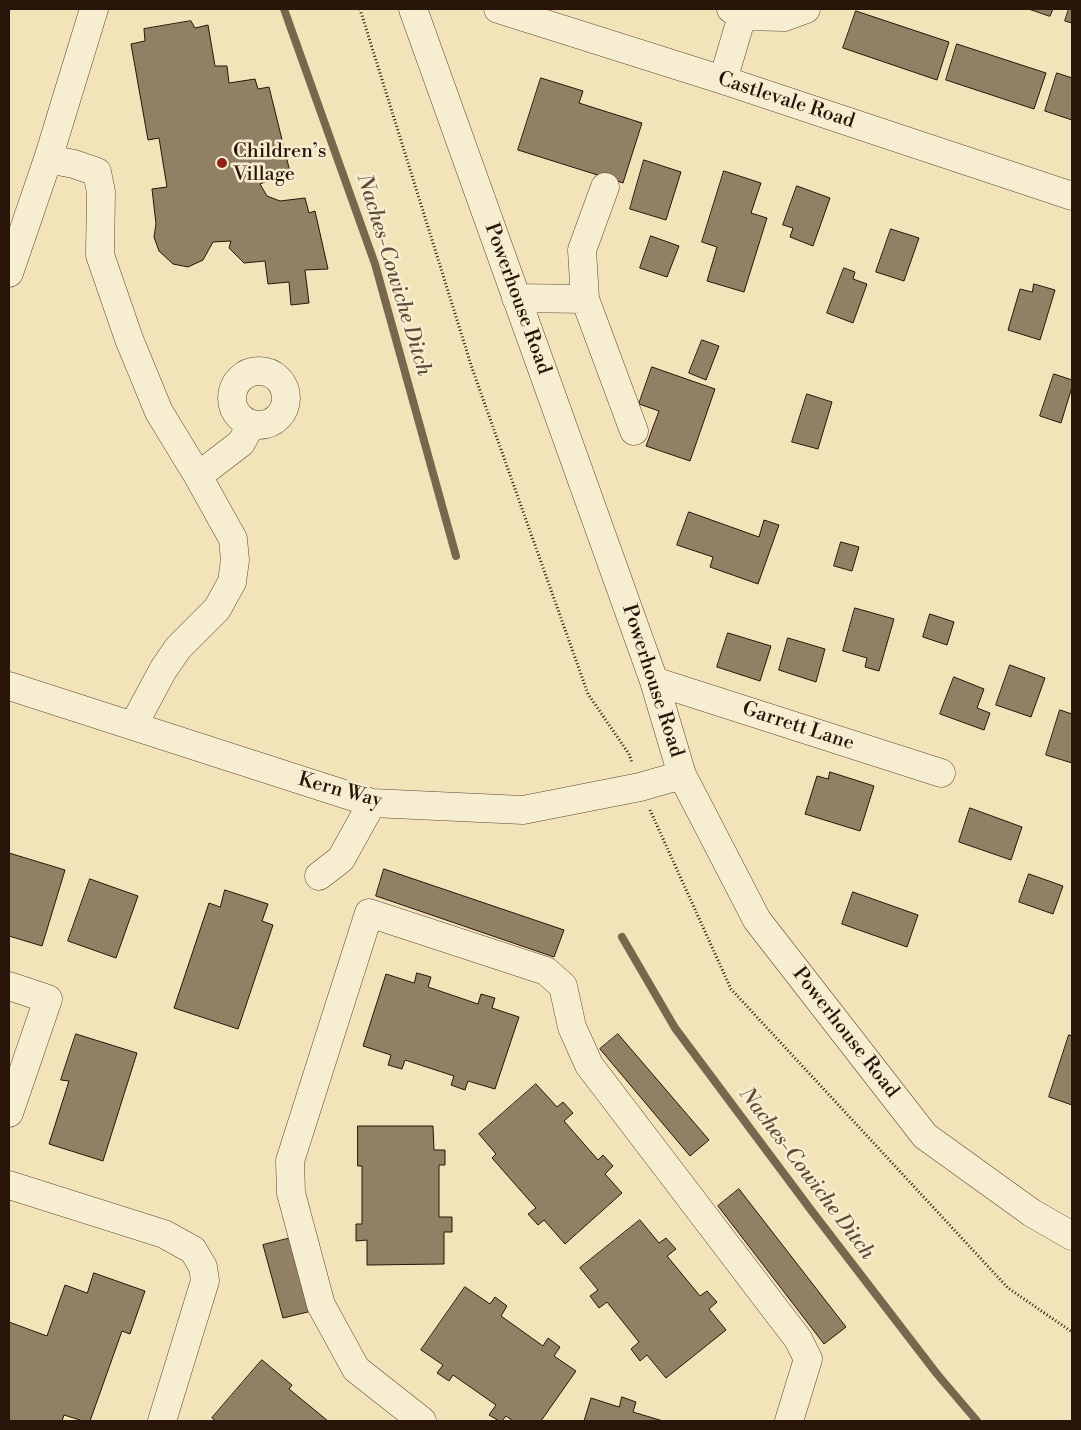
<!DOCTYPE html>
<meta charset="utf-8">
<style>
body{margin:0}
#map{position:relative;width:1081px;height:1430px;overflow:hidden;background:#f2e3b8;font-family:"Libre Bodoni",serif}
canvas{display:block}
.frame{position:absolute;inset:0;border:10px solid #291409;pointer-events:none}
</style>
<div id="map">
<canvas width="1081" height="1430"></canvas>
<div class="frame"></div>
</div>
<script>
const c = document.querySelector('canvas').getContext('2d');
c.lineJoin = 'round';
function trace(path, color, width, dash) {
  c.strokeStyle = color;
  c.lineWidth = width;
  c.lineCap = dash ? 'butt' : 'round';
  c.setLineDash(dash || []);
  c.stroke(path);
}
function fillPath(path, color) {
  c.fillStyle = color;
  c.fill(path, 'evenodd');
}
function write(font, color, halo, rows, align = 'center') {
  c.font = font + ' "Libre Bodoni",serif';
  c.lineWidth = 5;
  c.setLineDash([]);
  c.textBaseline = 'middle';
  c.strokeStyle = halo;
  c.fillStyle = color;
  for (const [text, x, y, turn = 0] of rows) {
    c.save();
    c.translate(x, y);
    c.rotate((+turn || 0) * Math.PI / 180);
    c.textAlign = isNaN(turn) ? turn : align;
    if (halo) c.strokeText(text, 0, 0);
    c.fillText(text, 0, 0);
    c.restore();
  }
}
trace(new Path2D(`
 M284,9L375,264L456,556
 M622,937L675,1028L811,1210L937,1374L977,1421`), '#79664e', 8);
const building = new Path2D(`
 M1029,9H1053L1050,16Z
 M1069,9H1072V23L1065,21Z
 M856,11L949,42L937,80L843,48Z
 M191,21L195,28L208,25L215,66H227L229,83L255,79L258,89L269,87L290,172L260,184L267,196L280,201L305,198L309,213L315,211L328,269L305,270L309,303L291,305L289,282L268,284L265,261L244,263L229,248L231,241L213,242L203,260L188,267L173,264L159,251L154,237L156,224L152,189L167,187L159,138L148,140L131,44L145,41L144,29Z
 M957,44L1046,73L1034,109L946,80Z
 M1057,73L1072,78V120L1045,111Z
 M541,78L583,91L579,103L642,123L623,183L518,150Z
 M644,160L681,172L666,220L630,209Z
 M724,171L761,183L751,213L767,218L744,292L707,281L717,247L702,242Z
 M797,186L830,198L813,246L790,237L793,228L783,225Z
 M891,229L919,238L904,281L876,272Z
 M651,236L679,246L667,277L640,268Z
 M844,268L855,272L853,279L867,284L853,323L827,313Z
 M1034,284L1055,290L1040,340L1008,330L1020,289L1032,292Z
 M702,340L719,346L706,380L689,373Z
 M652,367L715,389L690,461L646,446L659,411L639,404Z
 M1054,374L1072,380V387L1061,423L1040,416Z
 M807,394L832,402L818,449L792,442Z
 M689,512L759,537L764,520L779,525L758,584L710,567L713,557L677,545Z
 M841,542L859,547L852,571L834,566Z
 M855,608L894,619L879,671L865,667L867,658L843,651Z
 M930,614L954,622L947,645L923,637Z
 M728,633L771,646L760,681L717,667Z
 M788,638L825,649L816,682L779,670Z
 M1010,665L1045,678L1031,717L996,705Z
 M954,677L984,689L977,708L990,713L984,730L940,714Z
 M1060,710L1072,714V763L1046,755Z
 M830,772L874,786L860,831L805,814L817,776L828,779Z
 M970,808L1022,827L1011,860L959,842Z
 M9,853L65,870L42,946L9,936Z
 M384,869L564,930L554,957L376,896Z
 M1029,874L1063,886L1053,914L1019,902Z
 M90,879L138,896L116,958L68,941Z
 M225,890L268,904L262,921L273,925L238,1029L174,1008L209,903L220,907Z
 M853,892L918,915L907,947L842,924Z
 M417,973L431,977L428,987L478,1004L481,994L495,998L492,1008L519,1017L495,1089L468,1081L465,1090L451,1085L454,1076L405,1060L402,1069L388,1065L391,1055L363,1046L386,974L414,983Z
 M76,1034L137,1053L103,1161L49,1144L69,1081L61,1080Z
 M618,1034L709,1140L690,1156L600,1049Z
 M1069,1035L1072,1036V1105L1049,1097Z
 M536,1084L557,1107L563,1102L573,1113L564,1121L598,1160L603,1155L613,1166L605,1174L622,1193L565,1244L544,1220L538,1225L528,1214L536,1208L492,1158L496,1154L479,1134Z
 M358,1126H433L434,1150H445V1165H439V1217H452V1232H444V1264L367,1265V1240L356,1241V1224H362V1166H358Z
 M739,1189L846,1327L824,1344L718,1206Z
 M640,1220L659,1243L666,1238L676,1249L667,1256L700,1296L707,1291L717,1302L709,1309L726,1330L666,1378L647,1355L640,1361L631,1349L639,1342L607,1302L599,1308L590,1296L598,1290L580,1268Z
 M291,1238L312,1311L283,1318L263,1245Z
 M94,1273L145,1291L130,1334L122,1331L90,1421H83L64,1415L62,1421H9V1322L47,1336L65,1285L87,1293Z
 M465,1287L490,1304L495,1297L507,1306L501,1316L543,1346L548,1338L560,1347L554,1356L576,1371L541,1421H513L506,1416L502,1421H499L489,1415L496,1405L453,1375L449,1381L437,1373L443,1365L421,1350Z
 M262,1360L292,1385L289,1389L328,1421H216L212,1418Z
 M622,1397L636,1402L633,1412L663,1421H584L591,1398L619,1407Z`);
fillPath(building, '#928064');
trace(building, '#291409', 1);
const minor = new Path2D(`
 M413,9L654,681L682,775L757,920L925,1136L1032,1213L1072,1236
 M498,9L723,80L1072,196
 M731,9L742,16L784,17L806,9
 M723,80L742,16
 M48,159L74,164L97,172L101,192L100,255L129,339L159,412L198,476L233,539L235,560L232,582L217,609L178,648L163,670L133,726
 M9,273L48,159L94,9
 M516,298L585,299L634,431
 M585,299L582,250L605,187
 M232 398a27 27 0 1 1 54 0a27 27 0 1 1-54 0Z
 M198,476L241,443L251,425
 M654,681L941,773
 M9,686L372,803L523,810L640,787L682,775
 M319,876L341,859L372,803
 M9,986L48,999L9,1113
 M9,1185L164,1234L193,1250L203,1267L205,1281L162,1421
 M422,1421L356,1369L321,1305L291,1193L290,1161L369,913L546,971L563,986L572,1027L589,1065L798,1339L808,1359L789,1421`);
trace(minor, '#5b4835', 29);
trace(new Path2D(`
 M360,9L472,368L588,694L629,754L632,763
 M650,810L731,989L1008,1288L1072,1332`), '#291409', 3, [1, 2.5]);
trace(minor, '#f7edd1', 28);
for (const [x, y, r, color] of [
 [222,163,6,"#8f2418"]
]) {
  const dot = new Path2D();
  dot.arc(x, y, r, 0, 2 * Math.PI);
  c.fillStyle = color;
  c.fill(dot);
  trace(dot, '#f7edd1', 2);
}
write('20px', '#291409', '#f7edd1', [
 ["Castlevale Road",786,101,18],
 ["Powerhouse Road",517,299,70],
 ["Powerhouse Road",652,681,72],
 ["Garrett Lane",798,727,18],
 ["Kern Way",340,791,15],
 ["Powerhouse Road",845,1033,52]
]);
write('20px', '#291409', '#f7edd1', [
 ["Children’s",233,152],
 ["Village",233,175]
], 'left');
write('italic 21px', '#5e4b37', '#f7edd1', [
 ["Naches-Cowiche Ditch",393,275,73],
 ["Naches-Cowiche Ditch",806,1174,53]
]);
</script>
